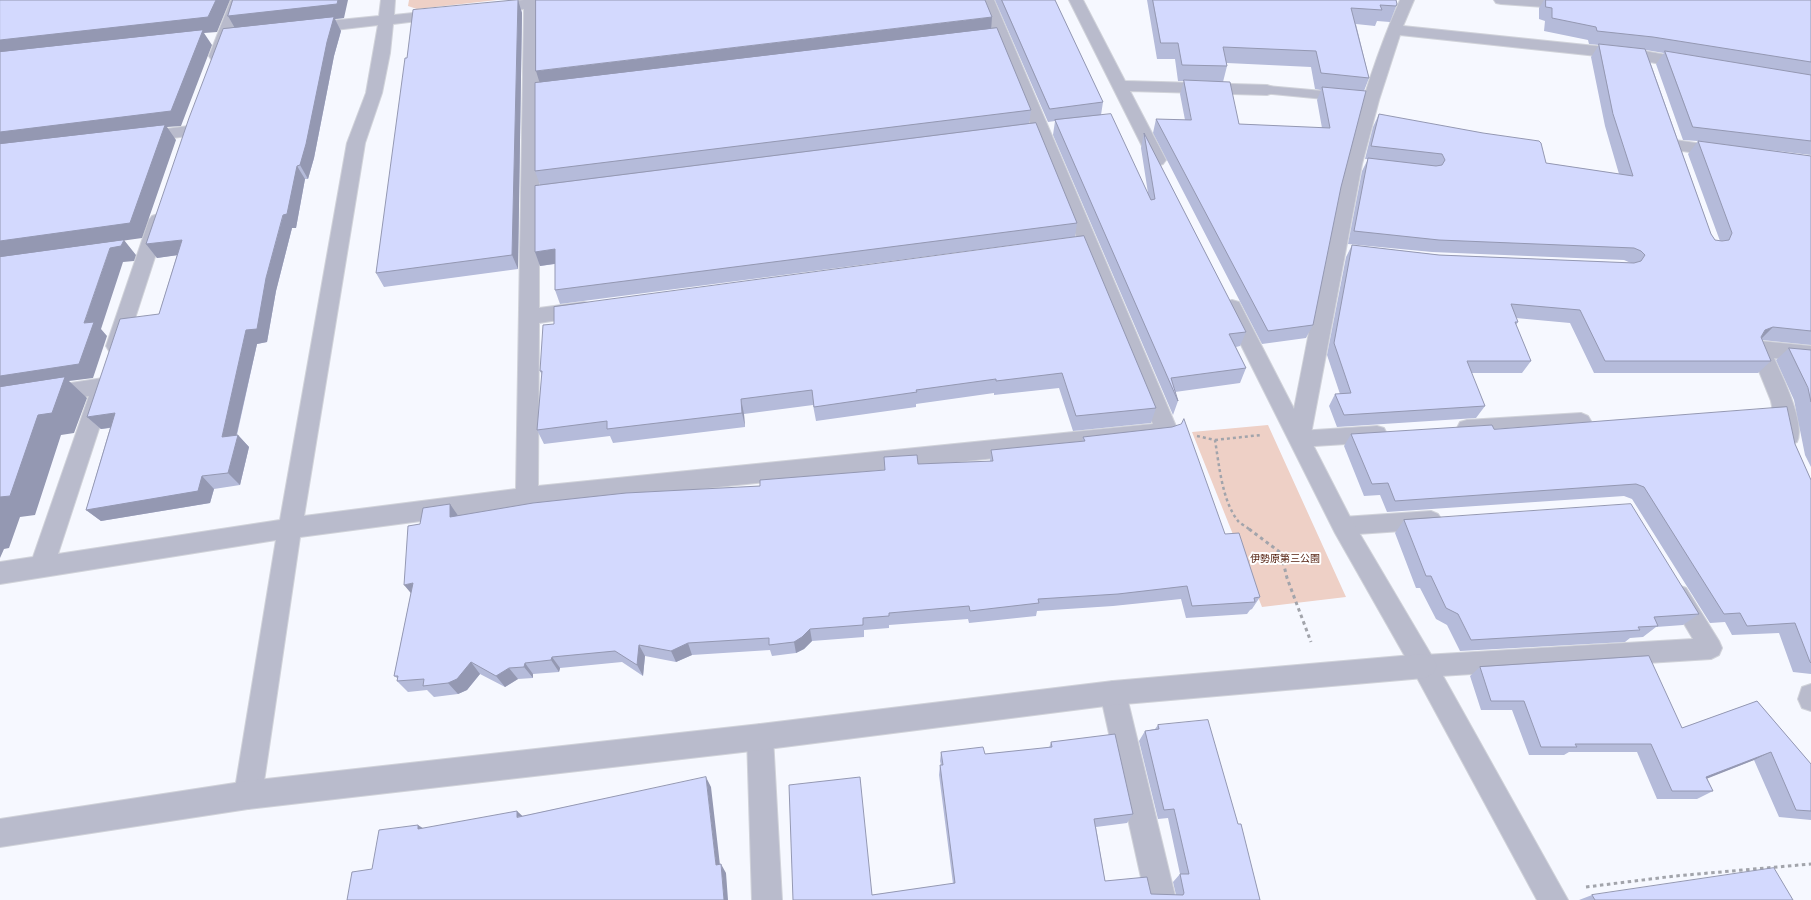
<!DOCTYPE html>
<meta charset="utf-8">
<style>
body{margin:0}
canvas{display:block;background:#f6f8ff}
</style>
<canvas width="1811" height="900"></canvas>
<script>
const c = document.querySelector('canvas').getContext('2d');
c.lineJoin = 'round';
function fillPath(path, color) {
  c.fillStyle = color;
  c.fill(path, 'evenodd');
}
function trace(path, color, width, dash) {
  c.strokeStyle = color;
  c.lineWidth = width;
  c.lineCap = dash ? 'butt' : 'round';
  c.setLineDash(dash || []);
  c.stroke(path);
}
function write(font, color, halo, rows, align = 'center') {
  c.font = font + ' "Public Sans","Noto Sans JP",sans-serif';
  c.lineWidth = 4;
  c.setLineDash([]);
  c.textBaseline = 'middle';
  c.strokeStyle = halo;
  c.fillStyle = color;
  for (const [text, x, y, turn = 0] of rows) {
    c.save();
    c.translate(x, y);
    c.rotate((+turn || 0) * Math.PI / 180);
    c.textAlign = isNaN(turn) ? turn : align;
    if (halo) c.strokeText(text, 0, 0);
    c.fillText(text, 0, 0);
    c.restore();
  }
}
fillPath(new Path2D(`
 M409,0H497L417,9L408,6Z
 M1268,425L1346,597L1262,607L1192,432Z`), '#eed0c6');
const service = new Path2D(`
 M1494,0H1548L1551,3L1549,6L1544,7L1501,4L1496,3Z
 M1267,86L1345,93L1350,94L1352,97L1350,100L1345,101L1262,93L1260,90L1262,87Z
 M1581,413L1588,416L1591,421L1588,426L1581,429L1467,436L1460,434L1457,428L1460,422L1467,420Z
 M1377,426L1384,428L1387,434L1384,440L1377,442L1299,447L1292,445L1289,439L1292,433L1299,431Z
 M1431,511L1438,514L1442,520L1438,526L1431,529L1343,535L1336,532L1332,526L1336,520L1343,517Z
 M1678,585L1686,588L1719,641L1722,648L1719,655L1711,659L1424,677L1416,674L1412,666L1416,658L1424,655L1693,639L1667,595L1670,588Z`);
const minor = new Path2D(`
 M231,0H245L225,56L223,59H211L209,56Z
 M381,0H395L394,15L442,10L447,11L449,14L447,17L442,18L393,24L390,53L382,93L365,143L304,516L516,489L524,9L490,12L485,11L483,8L485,5L490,4L523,0H571L569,3L539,7V187L565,183L571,185L574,189L571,193L539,199V308L584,302L591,304L594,309L591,314L584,316L539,323L538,486L1153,424L980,0H994L1178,431L1175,437L1167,440L527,507L300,537L262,795L258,805L248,809L238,805L234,795L276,540L0,584V562L33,557L89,396L0,410V394L103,378L110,380L113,386L58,554L280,520L347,143L366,93L378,25L309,33L304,31L301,28L304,25L309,23L379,16Z
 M1069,0H1083L1125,81L1267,85L1273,87L1275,90L1273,93L1267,95L1130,91L1166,160L1163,164L1157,166L1151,164Z
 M1400,0H1414L1403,26L1644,51L1690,59L1696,61L1698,64L1696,67L1690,69L1644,61L1400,35L1379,100L1362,164L1310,439L1351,519L1433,658L1568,900H1537L1415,674L1335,533L1222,307L1225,302L1232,300L1239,302L1294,409C1322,271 1343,129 1400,0Z
 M189,126L195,127L197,131L195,135L142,142L136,141L134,137L136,133L142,132Z
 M1675,140L1723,147L1729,148L1732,152L1729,156L1723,157L1669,149L1666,145L1669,141Z
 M158,214L164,216L167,220L126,346L123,351L116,354L109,351L106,346L149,220L152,216Z
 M1760,341L1811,346V362L1774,358C1782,376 1806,424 1797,442L1789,445L1781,442L1778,436L1771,401L1750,349L1753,344Z
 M1113,681L1122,684L1126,693L1176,900H1146L1100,693L1104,684Z
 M1811,684V711L1802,708L1798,699L1802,687Z
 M760,724L769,728L773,737L782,900H752L747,737L751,728Z`);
const tertiary = new Path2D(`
 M1424,654L1433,658L1437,666L1433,674L1424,678L1113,705L760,750L248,809L0,847V819L248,781L760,724L1113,681Z`);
trace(service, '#d1d3da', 2);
trace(minor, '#d1d3da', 2);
trace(tertiary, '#d1d3da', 2);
trace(new Path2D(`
 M1197,436L1215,440C1219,464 1222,501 1238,521C1241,524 1247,527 1250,530
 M1215,440L1261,435`), '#a2a4ab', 2.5, [3, 3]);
trace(new Path2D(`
 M1249,529L1281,553L1287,578L1311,642
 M1586,887L1675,876L1811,864`), '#a2a4ab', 3, [3.5, 3.5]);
fillPath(service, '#b9bbcc');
fillPath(minor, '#b9bbcc');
fillPath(tertiary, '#b9bbcc');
fillPath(new Path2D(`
 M518,0L522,13L518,269L384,287L376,273L407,58Z
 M995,0H1055L1103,102L1101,115L1148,193L1141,148L1144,133L1246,332L1240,346L1236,347L1246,368L1240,383L1175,392L1178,401L1173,415L1053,135L1055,121L1048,122Z
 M1147,0H1396L1397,4L1390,22L1377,21L1375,26L1356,24L1369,78L1364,91L1341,187L1313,325L1306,338L1262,344L1153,133L1156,119L1185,120L1180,94L1184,81H1178L1175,59H1157ZM1227,63L1311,67L1315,89L1321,90L1317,100L1322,128L1239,124L1223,82L1227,66Z
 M1544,0H1811V155L1761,149L1811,156V345L1762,340L1771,361L1758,373H1594L1570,323L1516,318L1518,322L1516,325L1531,361L1522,373H1471L1485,406L1476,418L1337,427L1329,406L1335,394H1340L1327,355L1346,257L1352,245L1439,255L1631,263L1624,260L1432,252L1348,244L1362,171L1368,159H1365L1373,127L1379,114L1546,163L1619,174L1605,126L1591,57L1599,45L1589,44L1588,40L1544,31L1545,21L1539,19V8ZM1646,50L1664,53L1656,64L1683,140L1698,141L1688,154L1720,241L1715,240L1711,234Z
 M228,16L344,18L335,19L341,31L334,56L314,158L308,179H305L296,228H292L276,291L267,342L257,344L237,435H238L249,447L240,485L214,489L210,503L101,521L86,510L110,428L101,429L87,417L159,314L177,255L157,258L146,244L235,28Z
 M991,29L1031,110L1029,124L1077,223L1075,237L560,304L555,290V264L540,266L535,252L540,185L535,171Z
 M1084,236L1156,408L1151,423L1073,431L1059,388L994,395V393L916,404V407L816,421L813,405L744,414L745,427L613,443L610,436L544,444L537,430L542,375L540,371L554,324Z
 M1789,348L1811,350V467L1805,455L1794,400L1776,360Z
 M1494,429L1795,444L1811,480V674L1793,672L1779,633L1732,635L1725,622L1710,623L1632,499L1624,496L1387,512L1380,495L1364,496L1344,446L1351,434Z
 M1083,437L1225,534L1260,597L1252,609L1250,610L1247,614L1186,618L1181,599L1113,606L1037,611L1036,616L969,623L968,619L889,625V628L864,630V637L812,641L804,649L796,653L772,656L770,650L692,655L676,662L645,656L643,676L622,662L560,668L559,672L533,674V678L518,679L505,687L480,674L467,690L458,694L434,697L427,690L408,692L397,681V678L394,676L411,593L458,516L760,486L884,470V457L918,464L990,461L991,450L1082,442Z
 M1404,520L1699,614L1683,625L1656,627L1643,637L1630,638L1625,642L1460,651L1447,625L1436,619L1420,588H1416L1395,533Z
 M1480,667L1682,728L1757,701L1811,764V820L1779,817L1754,760L1707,778L1713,791L1697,799H1657L1637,752H1569L1564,755H1529L1512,710H1481L1470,676Z
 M1158,725L1238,824L1260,900L872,895L953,884L939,775L940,765H941L940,761L941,752L985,754L1049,748L1051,742L1133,814L1127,823L1096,827L1105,881L1151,894L1176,895L1173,882L1180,874L1168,818L1158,819L1139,741L1145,731L1155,729Z
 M1592,895L1793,900H1579Z`), '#b5bbda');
fillPath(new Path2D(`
 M216,0H230L217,32L204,33L212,45L181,126L167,127L176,140L142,238L0,258V40Z
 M338,0H348L344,18L335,19L341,31L334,56L314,158L308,179L300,165L236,30L228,16Z
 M518,0L522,13L518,269L512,255Z
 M992,17L991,31L540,84L536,71Z
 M297,166L305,179L296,228H292L276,291L267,342L257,344L233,450L222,437L246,330L266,278Z
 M124,240L136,255L134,261L123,262L101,329L107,336L93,378L69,381L87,398L74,433L61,435L35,515L20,517L9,548L4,549L0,558V497L7,391L0,386V376L84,323L110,248Z
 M182,240L193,253L157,258L146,244Z
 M555,249L560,263L540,266L535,252Z
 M1773,327L1760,340L1765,330Z
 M741,399L744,414L745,427L742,413Z
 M115,413L128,425L101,429L87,417Z
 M238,435L249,447L240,485L228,473Z
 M202,476L214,489L210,503L101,521L86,510Z
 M450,504L459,517H450Z
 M413,583L415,598L404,585Z
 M810,629L812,641L804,649L796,653L794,642Z
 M688,643L692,655L676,662L671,651Z
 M639,645L645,656L643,676L637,665Z
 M552,657L560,668L559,672L551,660Z
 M471,662L480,674L467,690L458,694L448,683Z
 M525,663L533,674V678L524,667Z
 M509,668L518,679L505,687L496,676Z
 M1771,752L1754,760L1691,785L1706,777Z
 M706,777L711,787L721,874L716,865Z
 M517,811L528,821L517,817Z
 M418,825L432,834L418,829Z
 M721,864L726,873L728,900H724Z`), '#9498b2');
const building = new Path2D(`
 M0,0H216L208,17L0,40Z
 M233,0H338L337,4L228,16Z
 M518,0L512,255L376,273L405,58H407L413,10Z
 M536,0H985L992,17L536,71Z
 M1002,0H1055L1103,102L1050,109Z
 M1153,0H1396L1397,4L1396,6L1380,5L1382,10L1351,8L1369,78L1321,73L1316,51L1223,47L1227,66L1182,65L1178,43H1161Z
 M1546,0H1811V62L1653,37L1597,31L1596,27L1552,18V8L1546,7Z
 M334,17L327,42L306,144L300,165L297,166L287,214L283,215L266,278L257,329L246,330L222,437L238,435L228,473L202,476L198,491L86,510L115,413L87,417L120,319L159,314L182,240L146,244L189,118L223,29Z
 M997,28L1031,110L535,171V83Z
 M203,30L171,111L0,132V52Z
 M1599,44L1645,49L1711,234L1715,240L1722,241L1729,240L1732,233L1698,141L1811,156V331L1773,327L1765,330L1761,337L1771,361H1605L1580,310L1511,304L1518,322H1515L1531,361H1467L1485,406L1344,415L1335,394L1351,393L1334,343L1352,245L1439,255L1634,263L1641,261L1645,255L1641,251L1634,248L1439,240L1354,231L1368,158L1436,166L1442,165L1445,160L1442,154L1371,146L1379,114L1483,133L1539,141L1541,143L1546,163L1633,176L1613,114Z
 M1665,51L1811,75V141L1693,127Z
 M1184,80L1230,82L1239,124L1330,128L1322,87L1366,91L1341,187L1313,325L1268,331L1156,119L1191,120Z
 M1111,114L1151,200L1155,199L1144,133L1246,332L1229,334L1246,368L1171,378L1178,401L1055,120Z
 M1036,123L1077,223L555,290V249L535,252V186Z
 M165,125L130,223L0,241V144Z
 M1084,236L1156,408L1076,416L1062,373L996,381V379L916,390L917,392L814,407L812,390L741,399L742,413L607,429V421L537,430L542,371H540L543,325L554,324V307Z
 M124,240L121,246L110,248L84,323L94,322L79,364L0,376V257Z
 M1789,348L1811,350V402L1808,388Z
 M65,377L52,413L38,415L10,496L0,497V387Z
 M1787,407L1795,444L1811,480V663L1810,662L1795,623L1747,626L1740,613L1724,614L1644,487L1636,484L1395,501L1388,483L1372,484L1351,434L1492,425L1494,429Z
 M1184,419L1225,534L1239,533L1260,597L1254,598L1255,602L1192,606L1187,586L1118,594L1038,599L1039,603L970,611L969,606L889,613V616L863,618V625L810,629L802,637L794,642L769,645V638L688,643L671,651L639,645L637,665L615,651L552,657L551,660L525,663L524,667L509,668L496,676L471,662L457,679L448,683L423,686L424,679L397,681L398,676H394L413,583L404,585L408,526L420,524L423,508L450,504V517L533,503L626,493L760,486V480L885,470L884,457L917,455L918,464L993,461L991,450L1085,441L1083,437L1172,427L1181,424Z
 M1631,504L1699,614L1654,617L1658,626L1638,627L1640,630L1471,640L1458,614L1446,608L1431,576H1426L1404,520Z
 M1649,656L1682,728L1757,701L1811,764V811L1796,810L1771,752L1706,777L1713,791H1672L1651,744H1575L1577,747H1541L1524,701H1491L1480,667Z
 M1208,720L1238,824H1241L1260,900H793L789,785L860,777L872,895L955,883L940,765H943L941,752L983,747L985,754L1052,747L1051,742L1115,734L1133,814L1094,819L1105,881L1147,877L1151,894L1183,895L1184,893L1180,874H1189L1174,809L1164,810L1145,731L1159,729L1158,725Z
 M706,777L716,865L721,864L724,900H347L352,872L372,869L379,830L418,825V829L517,811V817Z
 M1774,868L1793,900H1595L1592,895Z`);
fillPath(building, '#d3d9fe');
trace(building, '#9498b2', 1);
write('10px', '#521', '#fff', [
 ["伊勢原第三公園",1285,559]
]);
</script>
